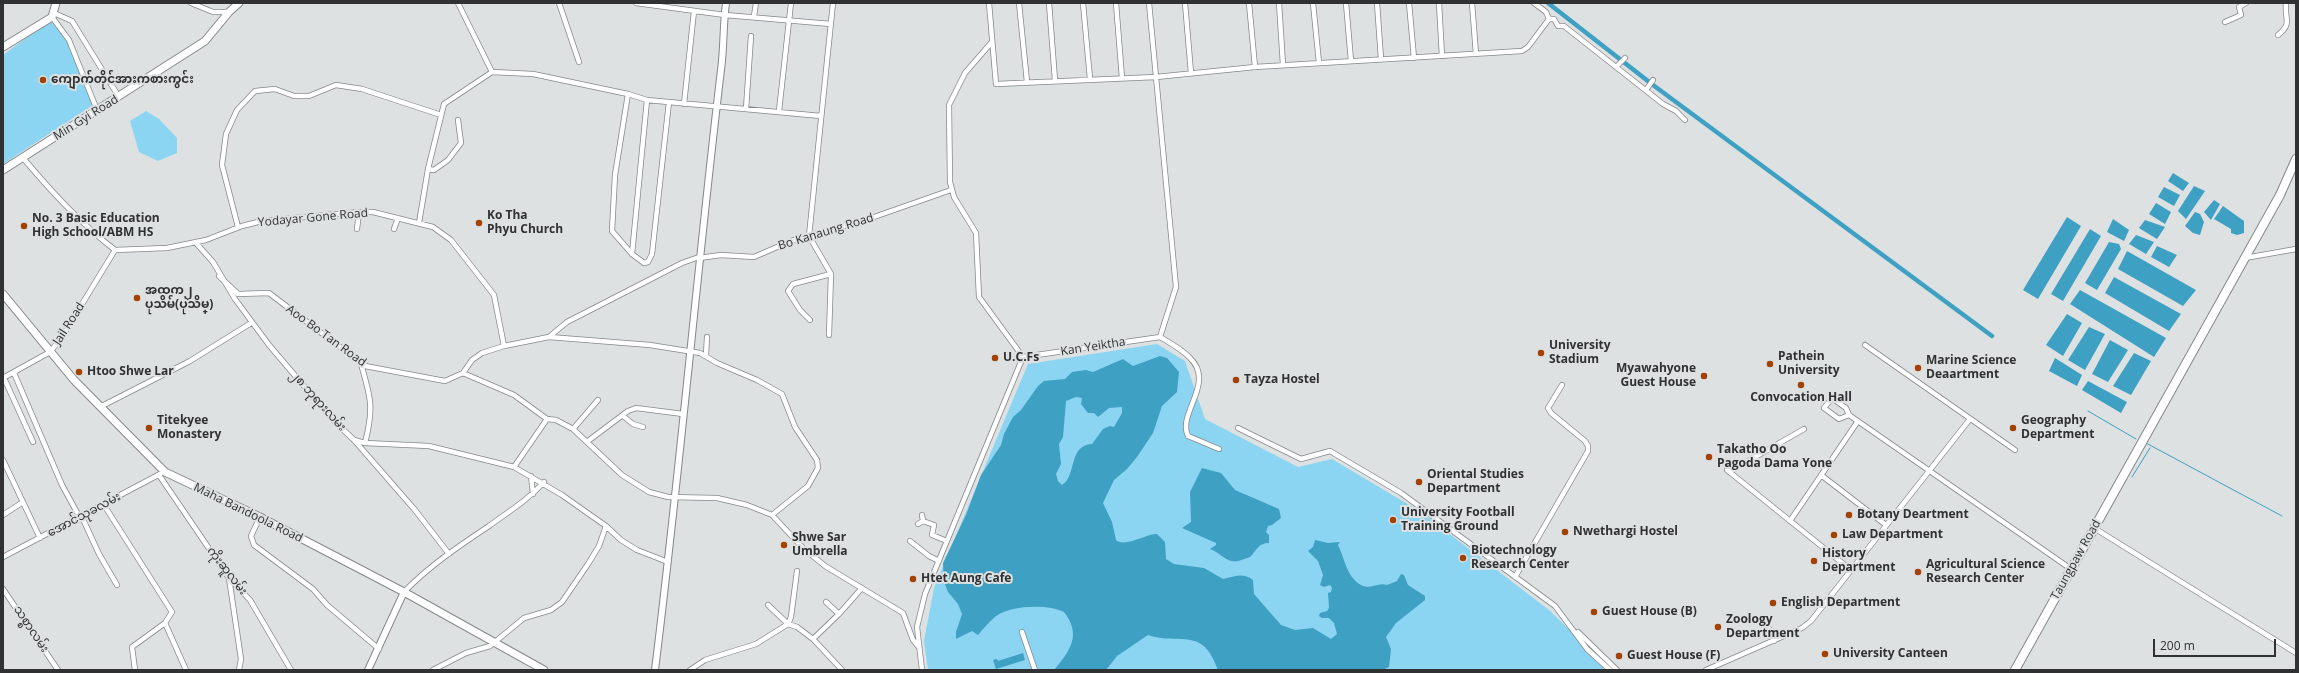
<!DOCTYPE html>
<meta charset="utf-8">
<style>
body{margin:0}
#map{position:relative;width:2299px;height:673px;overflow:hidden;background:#dde1e2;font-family:"Open Sans",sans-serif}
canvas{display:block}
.frame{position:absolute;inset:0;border:4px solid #303132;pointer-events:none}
.scale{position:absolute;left:2153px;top:639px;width:123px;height:18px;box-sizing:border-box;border:2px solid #303132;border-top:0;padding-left:5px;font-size:12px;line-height:14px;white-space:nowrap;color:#303132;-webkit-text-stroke:3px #dde1e2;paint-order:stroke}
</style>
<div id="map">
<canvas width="2299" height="673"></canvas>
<div class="frame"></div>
<div class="scale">200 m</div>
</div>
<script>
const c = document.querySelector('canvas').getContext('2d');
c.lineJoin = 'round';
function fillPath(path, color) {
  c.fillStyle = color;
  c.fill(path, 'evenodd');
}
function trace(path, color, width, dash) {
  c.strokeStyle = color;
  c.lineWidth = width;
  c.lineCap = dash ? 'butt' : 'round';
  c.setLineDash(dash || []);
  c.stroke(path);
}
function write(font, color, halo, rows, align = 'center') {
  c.font = font + ' "Open Sans","Noto Sans Myanmar",sans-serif';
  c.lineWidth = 4;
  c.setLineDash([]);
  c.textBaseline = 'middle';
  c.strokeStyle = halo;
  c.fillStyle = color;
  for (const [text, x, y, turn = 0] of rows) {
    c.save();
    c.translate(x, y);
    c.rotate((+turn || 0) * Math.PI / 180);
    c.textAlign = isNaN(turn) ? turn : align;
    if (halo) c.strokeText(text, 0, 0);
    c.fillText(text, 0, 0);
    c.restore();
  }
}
fillPath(new Path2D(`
 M52,19L59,21L93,105L3,164V55Z
 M146,111L159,119L177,138V153L158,161L139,152L130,121Z
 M1157,344L1185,361L1205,419L1298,467L1332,459L1421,512L1549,610L1611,670H928L924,641L934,588L1028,364Z`), '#8bd5f2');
fillPath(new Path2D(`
 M2173,173L2189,183L2183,191L2168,181Z
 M2194,186L2205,191L2186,219L2178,211Z
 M2164,187L2180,195L2174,206L2158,197Z
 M2214,200L2220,204L2211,220L2204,212Z
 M2156,203L2171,212L2165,224L2149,214Z
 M2223,206L2244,221V233L2237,235L2231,233V229L2214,219Z
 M2195,212L2200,214L2204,222L2200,235L2193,233L2185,226Z
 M2067,217L2081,226L2038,299L2023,290Z
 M2113,219L2129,230L2124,241L2107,232Z
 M2145,220L2165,227L2157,239L2139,228Z
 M2090,229L2101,236L2063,301L2051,294Z
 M2136,235L2154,242L2146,254L2129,244Z
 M2109,242L2119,244L2121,249L2097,290L2085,283Z
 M2157,246L2177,255L2169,267L2151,257Z
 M2127,251L2196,290L2183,306L2118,269Z
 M2114,277L2181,314L2169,331L2105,293Z
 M2080,290L2166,338L2154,357L2070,304Z
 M2067,314L2082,323L2063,356L2046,345Z
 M2089,327L2105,334L2085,370L2068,360Z
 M2110,340L2128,350L2108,382L2092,374Z
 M2134,353L2151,361L2131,395L2113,386Z
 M1160,356L1167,358L1179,372L1177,392L1162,406L1153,433L1137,457L1127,469L1114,480L1103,503L1112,522L1116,540C1125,548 1145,534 1157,534L1165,542L1166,559L1174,564L1204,568L1223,579C1235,577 1242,572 1253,580L1254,594L1281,625L1295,630L1313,628L1331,639L1337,634L1334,623L1329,618H1322L1319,616L1320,613L1327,611L1329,608L1328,593L1331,592L1332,588L1330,585L1324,587L1320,585L1323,575L1318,561L1308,551L1313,547L1315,540L1328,543L1340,542L1338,545C1345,559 1347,579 1363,586C1371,589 1379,582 1387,585L1397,581L1401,574L1404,575L1408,585L1425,596V600L1396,623L1386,637L1391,649L1389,667L1383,670H1218C1202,625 1181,646 1148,635L1117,656L1106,670H1054C1070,651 1082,635 1064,612C1048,604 1009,605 995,617C989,622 983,629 978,635L972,631L956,639V632L962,614L958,604L948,592L944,582L943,563L966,515L981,475L1001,445L1004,434L1013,417L1021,410L1038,386L1044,381L1065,379L1072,372L1086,370L1093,372L1123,359L1133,366ZM1076,397L1082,398L1081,404L1088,413H1094L1098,417L1109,408L1122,407V413L1114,427L1110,426L1103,429L1092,444C1068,445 1077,476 1062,485L1058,481L1056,474L1061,464L1059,444L1063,437L1066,401Z
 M2055,358L2082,375L2077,386L2049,371Z
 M2088,381L2127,402L2121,413L2082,390Z
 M1202,468L1221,473L1235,490L1279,509L1281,518L1272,525L1268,526L1266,532L1269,535V543C1258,543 1257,550 1250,557C1246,558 1243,560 1238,561C1228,564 1219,552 1210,549L1216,545V543L1182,528L1191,522L1190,492Z
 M1023,653L1025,660L996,669L993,660L997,659L998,661Z`), '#3ea0c2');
trace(new Path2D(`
 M2088,411L2136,439
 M2146,443L2282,516
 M2132,477L2150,448`), '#3ea0c2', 1);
trace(new Path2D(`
 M1548,3L1653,85L1992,336`), '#3ea0c2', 4.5);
const minor = new Path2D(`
 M191,3L213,12H229
 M458,3L492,72
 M559,3L579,62
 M636,3L725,15L831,24
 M989,3L996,84L1156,77L1255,67L1522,51L1528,47L1549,19
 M1019,3L1027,82
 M1049,3L1055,80
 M1083,3L1090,79
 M1116,3L1122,78
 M1185,3L1191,73
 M1249,3L1255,67
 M1279,3L1283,65
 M1313,3L1319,63
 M1346,3L1351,61
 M1377,3L1381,59
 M1409,3L1414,58
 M1439,3L1442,56
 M1472,3L1476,54
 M1534,3L1546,12L1549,19
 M54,13L72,21L119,97
 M754,16L756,3
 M52,17L69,40L97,110
 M1549,19H1554L1558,26H1564L1663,104L1676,111L1685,120
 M2225,22L2241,15L2239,7L2246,3
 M2278,35C2293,23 2284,19 2286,3
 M991,43L965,73L949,105L950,182L954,197L976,233L979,297L1023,357
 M1616,67L1625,58
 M1646,90L1653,80
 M628,94L615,175L612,231L632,254L644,263L648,262L652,254L669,102
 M684,104L694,11
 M746,109L751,36
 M779,111L791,3
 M23,158C51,191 80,223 115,250L167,248L206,240L242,226L262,221L359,212H373L433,227L451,240L494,295L504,346
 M428,169L434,170L448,160L461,143L458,120
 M419,223L428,169L444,104L492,72L533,74L628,94L647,100L821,116
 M238,227L222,165L226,134L237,110L255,91L275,89L294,96H309L336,85L362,89L441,115
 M357,229L359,212
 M394,229L398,218
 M196,243L213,262L235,299L269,345L332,419L354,440L415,510L449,554
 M632,254L647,100
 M699,258L721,255L754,257L791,241L874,217L951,190
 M2245,258L2296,249
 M219,276L238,294L269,293L365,366L445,381L463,373L472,360L482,353L504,346L549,337L567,322L682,263L699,257
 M810,320L800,310L788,291L793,284L831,274
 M829,335L831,274L809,236L833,3
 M549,337L650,345L700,353L717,363L757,380L782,394L795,427L817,460L818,468L808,486L772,515
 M1160,337C1170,343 1182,349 1190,358C1216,383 1177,413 1188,436L1219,449
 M1865,345L2015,450
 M706,355L707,337
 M361,364C371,398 374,408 365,443
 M14,373L62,485L80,518
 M463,373L514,395L547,419L556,420L573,429L622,475L649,492L668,497L717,498L747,505L772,515L802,547L825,566L903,613L913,640L918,646
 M3,378L50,352L62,337L115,250
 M4,378L33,442
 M100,407L190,361L251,323
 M1849,415L1839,419L1824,408L1832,398L1846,408L1849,415L2071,569
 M623,416L633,424L643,427
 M1238,428L1301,459L1330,451L1401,493L1555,606L1587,649L1610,670
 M573,429L598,400
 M354,440L365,443L429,446L514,467L562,495L606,526L621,540L637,550L668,562
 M588,441L628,411L636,408L683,414
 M3,460L40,538
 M514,467L547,419
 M1727,470L1851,570
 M1729,472L1804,429
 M159,475L229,578L250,600L291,670
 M1821,475L1886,525
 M531,476L533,494
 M104,505L172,612L165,623L132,647L135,670
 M3,515L23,502
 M922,515L923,521L934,525L932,535L947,541
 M82,517L99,554L117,585
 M260,517L251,536L254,545L313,589L327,605L379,649
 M1790,521L1858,421
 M918,524L923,521
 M2094,528L2296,653
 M910,541L929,556L939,561
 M3,557L160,474
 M1515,577L1588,451V446L1585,441L1551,413L1548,408L1562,385
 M229,578L241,659L239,670
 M3,589L58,670
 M404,592C429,566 459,546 489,526C508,512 528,500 544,482
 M826,602L839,614L862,588
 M768,605L788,624L797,627L813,639L842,670
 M1765,620L1774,641
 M165,623L186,670
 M1022,632L1035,670
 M1578,632L1617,670
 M813,639L839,614
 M433,670L466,653L490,646L524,618L551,610L562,602L588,564L599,546L606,526
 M690,670L705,660L756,644L788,624L791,617L797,571
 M922,670L917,627L925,594L1023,357L1160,337L1176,287L1149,3
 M1706,670L1802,628L1811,621L1970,419`);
const tertiary = new Path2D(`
 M368,670L404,592
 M655,670C680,470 697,270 721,70C724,48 723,25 726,3`);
const secondary = new Path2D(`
 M3,47L52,17L56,3
 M3,170L205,41L229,12L239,3
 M3,294L74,380L165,472L260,517L404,592L544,670`);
const trunk = new Path2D(`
 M2015,670L2280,195L2296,159`);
trace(minor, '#848889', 6);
trace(tertiary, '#848889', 8);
trace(secondary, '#848889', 9);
trace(trunk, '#848889', 10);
trace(minor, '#fff', 4.5);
trace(tertiary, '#fff', 6);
trace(secondary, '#fff', 7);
trace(trunk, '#fff', 8);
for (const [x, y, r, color] of [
 [43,80,4,"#a34101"],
 [479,223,4,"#a34101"],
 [24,226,4,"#a34101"],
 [137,298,4,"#a34101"],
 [1541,353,4,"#a34101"],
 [995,358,4,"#a34101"],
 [1770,364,4,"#a34101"],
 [1918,368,4,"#a34101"],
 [79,372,4,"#a34101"],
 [1704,376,4,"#a34101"],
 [1236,380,4,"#a34101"],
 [1801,385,4,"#a34101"],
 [149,428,4,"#a34101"],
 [2013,428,4,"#a34101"],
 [1709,457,4,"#a34101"],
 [1419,482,4,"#a34101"],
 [1849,515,4,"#a34101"],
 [1393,520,4,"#a34101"],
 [1565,532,4,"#a34101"],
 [1834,535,4,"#a34101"],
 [784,545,4,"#a34101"],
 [1463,558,4,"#a34101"],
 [1814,561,4,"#a34101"],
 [1918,572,4,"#a34101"],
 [913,579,4,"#a34101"],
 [1773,603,4,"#a34101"],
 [1594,612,4,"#a34101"],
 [1718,627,4,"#a34101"],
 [1825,654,4,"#a34101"],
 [1619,656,4,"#a34101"]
]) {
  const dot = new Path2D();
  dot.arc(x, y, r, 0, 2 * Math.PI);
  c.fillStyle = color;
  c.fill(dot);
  trace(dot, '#dde1e2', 1.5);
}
write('bold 12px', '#303132', '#dde1e2', [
 ["ကျောက်တိုင်အားကစားကွင်း",51,80],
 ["Ko Tha",487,216],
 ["Phyu Church",487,230],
 ["No. 3 Basic Education",32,219],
 ["High School/ABM HS",32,233],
 ["အထက၂",145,291],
 ["ပုသိမ်(ပုသိမ္)",145,305],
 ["University",1549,346],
 ["Stadium",1549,360],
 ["Pathein",1778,357],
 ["University",1778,371],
 ["U.C.Fs",1003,358],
 ["Marine Science",1926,361],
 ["Deaartment",1926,375],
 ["Myawahyone",1696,369,"right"],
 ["Guest House",1696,383,"right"],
 ["Htoo Shwe Lar",87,372],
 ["Tayza Hostel",1244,380],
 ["Convocation Hall",1801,398,"center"],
 ["Titekyee",157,421],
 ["Monastery",157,435],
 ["Geography",2021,421],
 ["Department",2021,435],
 ["Takatho Oo",1717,450],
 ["Pagoda Dama Yone",1717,464],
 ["Oriental Studies",1427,475],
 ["Department",1427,489],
 ["University Football",1401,513],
 ["Training Ground",1401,527],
 ["Botany Deartment",1857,515],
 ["Nwethargi Hostel",1573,532],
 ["Law Department",1842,535],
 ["Shwe Sar",792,538],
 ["Umbrella",792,552],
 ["Biotechnology",1471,551],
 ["Research Center",1471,565],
 ["History",1822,554],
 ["Department",1822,568],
 ["Agricultural Science",1926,565],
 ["Research Center",1926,579],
 ["Htet Aung Cafe",921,579],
 ["English Department",1781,603],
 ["Guest House (B)",1602,612],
 ["Zoology",1726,620],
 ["Department",1726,634],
 ["University Canteen",1833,654],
 ["Guest House (F)",1627,656]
], 'left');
write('12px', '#303132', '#dde1e2', [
 ["Min Gyi Road",86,118,-32],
 ["Yodayar Gone Road",313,218,-5],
 ["Bo Kanaung Road",826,232,-17],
 ["Jail Road",69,324,-57],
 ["Aoo Bo Tan Road",326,336,36],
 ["Kan Yeiktha",1093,347,-9],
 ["၂၈ ဘုရားလမ်း",318,401,48],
 ["Maha Bandoola Road",248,513,26],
 ["အောင်သုခလမ်း",84,515,-28],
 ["Taungpaw Road",2076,560,-61],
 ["ကိုးဆူလမ်း",227,571,52],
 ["သစ္စာလမ်း",31,629,56]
]);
</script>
